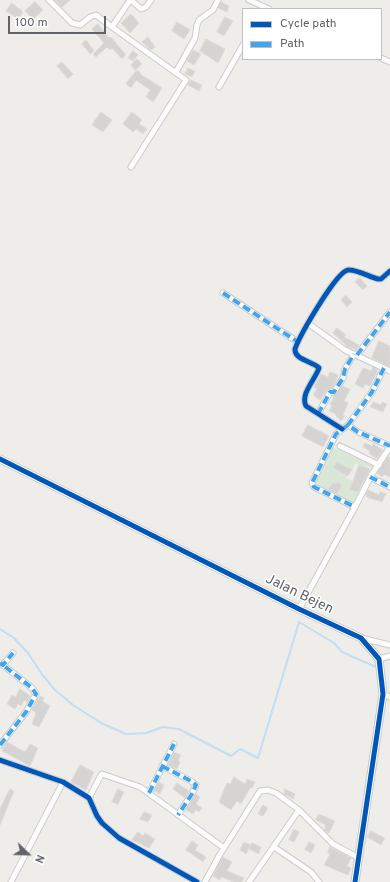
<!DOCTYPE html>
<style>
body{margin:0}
#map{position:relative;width:390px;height:882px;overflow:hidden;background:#eeede9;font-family:Overpass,sans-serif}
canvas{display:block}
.legend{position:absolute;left:242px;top:8px;width:140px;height:52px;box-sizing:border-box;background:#fff;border:1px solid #bfc0c2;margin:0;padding:5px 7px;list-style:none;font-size:12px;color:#5f6266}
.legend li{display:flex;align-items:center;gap:8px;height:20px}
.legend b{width:20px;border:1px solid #bfc0c2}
.north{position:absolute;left:8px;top:834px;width:40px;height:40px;-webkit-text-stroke:3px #fff;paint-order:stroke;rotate:113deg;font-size:11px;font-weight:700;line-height:16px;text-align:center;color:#5f6266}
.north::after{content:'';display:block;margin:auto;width:14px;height:18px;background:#5f6266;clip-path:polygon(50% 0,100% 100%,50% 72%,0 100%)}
.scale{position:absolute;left:8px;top:16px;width:98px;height:18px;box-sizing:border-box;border:2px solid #5f6266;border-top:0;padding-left:5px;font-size:12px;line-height:14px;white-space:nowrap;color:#5f6266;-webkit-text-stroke:3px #fff;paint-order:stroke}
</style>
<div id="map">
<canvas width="390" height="882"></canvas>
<ul class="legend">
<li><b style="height:5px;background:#0057b8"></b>Cycle path</li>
<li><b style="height:5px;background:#41a5ee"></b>Path</li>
</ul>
<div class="north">N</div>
<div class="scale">100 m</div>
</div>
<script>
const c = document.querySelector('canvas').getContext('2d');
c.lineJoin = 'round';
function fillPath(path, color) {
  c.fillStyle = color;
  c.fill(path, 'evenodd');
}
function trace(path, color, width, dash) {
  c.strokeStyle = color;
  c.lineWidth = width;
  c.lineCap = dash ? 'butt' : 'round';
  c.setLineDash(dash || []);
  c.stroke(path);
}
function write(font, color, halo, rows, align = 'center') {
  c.font = font + ' Overpass,sans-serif';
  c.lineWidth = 3;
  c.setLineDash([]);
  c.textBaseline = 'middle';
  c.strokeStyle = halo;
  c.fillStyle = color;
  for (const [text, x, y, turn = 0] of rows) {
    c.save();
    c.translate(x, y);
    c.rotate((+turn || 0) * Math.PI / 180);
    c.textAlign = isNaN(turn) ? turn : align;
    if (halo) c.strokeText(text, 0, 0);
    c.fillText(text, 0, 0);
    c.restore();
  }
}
fillPath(new Path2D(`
 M330,446L376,467L374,468L355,464L352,471H349L346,478L353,481L350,490L362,494L354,505L336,496L342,485L337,482L336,484L333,482L328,491L313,484Z`), '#d9e8d6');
trace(new Path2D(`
 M0,629L14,638L28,653L41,673L55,690L73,705L101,723L126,734L146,733L163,727L179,729L231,756L240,749L258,758L299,622L334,643L342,652L376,667`), '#c2def4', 2);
const building = new Path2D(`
 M55,0H70L62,7Z
 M35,2L43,10L33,19L25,11Z
 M221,2L229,6L227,12L218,8Z
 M12,3L23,12L18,19L6,11Z
 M131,14L139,23L130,33L121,23Z
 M225,17L233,21L224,36L217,32Z
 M177,22L190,30L184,39L172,31Z
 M98,24L109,38L111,37L126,55L122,59L112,48L110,50L107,47L96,57L93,54L104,43L92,29Z
 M148,37L155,47L151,50L142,42Z
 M206,39L225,49L218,63L200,51Z
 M86,40L94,51L90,54L82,44Z
 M193,50L201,54L194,65L187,61Z
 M133,51L138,55L133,61L128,58Z
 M137,59L142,64L135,70L131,65Z
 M62,62L73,74L68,79L57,66Z
 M188,68L195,71L192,77L185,74Z
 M137,70L141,73L140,74L162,88L153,102L146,97L150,90L136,80L131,88L126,84Z
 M191,80L202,85L199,91L188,85Z
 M101,112L112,120L103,132L92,125Z
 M132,112L142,120L139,124L147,129L143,134L136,129L133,132L123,124Z
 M360,278L367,286L363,290L355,282Z
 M346,295L352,302L347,307L341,300Z
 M337,328L346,335L344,337L359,345L356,350L346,346V345L333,333Z
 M379,341L390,346V367L372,358Z
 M373,367L378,370L370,386L365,384L363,388L355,384L363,368L371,371Z
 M330,372L338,375L335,383L332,388L327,390L320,400L313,395L317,389L314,387L321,374L328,377Z
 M342,386L350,389L344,401L348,403L343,415L345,416L341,421L335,415L336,414L329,411L332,406L330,404L334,397L332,396L337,394Z
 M373,402L381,405L382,402L387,404L383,412L371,407Z
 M308,425L329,436L323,447L302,436Z
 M365,443L372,446L373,444L383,450L377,459L369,453L370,451L363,447Z
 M388,457H390V477L384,474L382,477L377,473Z
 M337,462L352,470L348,476L334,468Z
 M359,465L370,469L358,492L350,490Z
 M333,482L336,484L337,482L342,485L337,494L328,490Z
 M368,490L379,495L380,492L386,494L382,502L367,497V496L366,495Z
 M20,689L30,696L27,702L24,700L21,706L18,704L15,709L7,704L12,695L15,697Z
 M40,696L44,698L42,701L50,706L39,727L32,724L36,713L32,710Z
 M7,742L25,752L30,744L38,748L30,766L2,751Z
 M174,752L181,755L178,761L180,762L177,769L168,765Z
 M80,765L94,772L86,790L71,782Z
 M234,777L245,784L247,779L255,782L252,788H250L241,804L237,801L231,810L219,802L227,783L230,784Z
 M159,782L164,785L160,794L154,791Z
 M177,783L189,791L185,798L173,789Z
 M10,789L14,791L0,825V809Z
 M118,789L124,792L118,804L112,802Z
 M285,789L295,794L293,799L284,794Z
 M196,794L200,797L196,804L202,808L199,812L196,810L193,814L186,810Z
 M263,805L268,808L263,816L258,814Z
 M144,812L152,815L148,822L140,819Z
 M319,814L335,821L329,833L324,830L326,825L316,820Z
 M294,829L299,832L294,842L289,840Z
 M371,831L385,838L381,845L367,837Z
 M138,832L143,836L145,833L155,839L149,848L132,840Z
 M192,841L198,845L195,850L206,857L203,862L186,850Z
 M244,842L251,845L246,854L240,850Z
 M309,842L315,845L311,853L305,850Z
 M252,843L261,847L259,854L249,849Z
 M330,847L351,858L347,866L351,868L348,875L324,865L330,854L328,853Z
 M223,857L232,862L227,871L244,878L242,882H234L221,877L220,880L213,876Z`);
fillPath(building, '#d5d4d2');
trace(building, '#dddcd8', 1);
const street = new Path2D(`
 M49,0L72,23L80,25L90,17L96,15L112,27L130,0
 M131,0L141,9L146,7L151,0
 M249,0L269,9
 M112,27L186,80L131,167
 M381,58L390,62
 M176,72L195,38L197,25L199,20L213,10L218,0
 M219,87L243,45
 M223,293L298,342
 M309,324L345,350L390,371
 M357,355L390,312
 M384,368L372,392L348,425L358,432L390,446
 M318,414L330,392H334L343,378L345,369L354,354
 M348,425L336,434L312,483L314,487L355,507
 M342,429L306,406C300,394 315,380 319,368C313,361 294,360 295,349C300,335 336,272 348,270C356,269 370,277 378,279H381L390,271
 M340,446L379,465
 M370,477L390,487
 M299,609L355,507L372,474L390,447
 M361,638L390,645
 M379,659L390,656
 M0,663L3,665L13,653
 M383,694L390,697
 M0,745L26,712L36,694L32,688L3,665
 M0,760L63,782L89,798L97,816L102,823L119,838L197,882
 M162,766L191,781L196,785L192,794L178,815
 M149,793L174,744
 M89,798L101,775L102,774L140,787L224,848
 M274,847L311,872L319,882
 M11,882L63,782
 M205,882L219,856L260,791L268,790L276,793L299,810L333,844L359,858
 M249,882L299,810`);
const secondary = new Path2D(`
 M0,459L299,609L361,638L379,659L383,694L355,882`);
trace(street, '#cbcbcb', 7);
trace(secondary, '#cbcbca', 9);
trace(street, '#fcfcfc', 5);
trace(secondary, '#fcfcfc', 7);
trace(new Path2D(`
 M223,293L298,342
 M357,355L390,312
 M384,368L372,392L348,425L358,432L390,446
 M318,414L330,392H334L343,378L345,369L354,354
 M348,425L336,434L312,483L314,487L355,507
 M370,477L390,487
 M0,663L3,665L13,653
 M0,745L26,712L36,694L32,688L3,665
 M162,766L191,781L196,785L192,794L178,815
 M149,793L174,744`), '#41a5ee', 4, [8, 4]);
trace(new Path2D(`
 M342,429L306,406C300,394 315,380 319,368C313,361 294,360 295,349C300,335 336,272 348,270C356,269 370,277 378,279H381L390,271
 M0,459L299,609L361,638L379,659L383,694L355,882
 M0,760L63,782L89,798L97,816L102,823L119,838L197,882`), '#0057b8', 5);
write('14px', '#5f6266', '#fff', [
 ["Jalan Bejen",299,595,26]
]);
</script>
